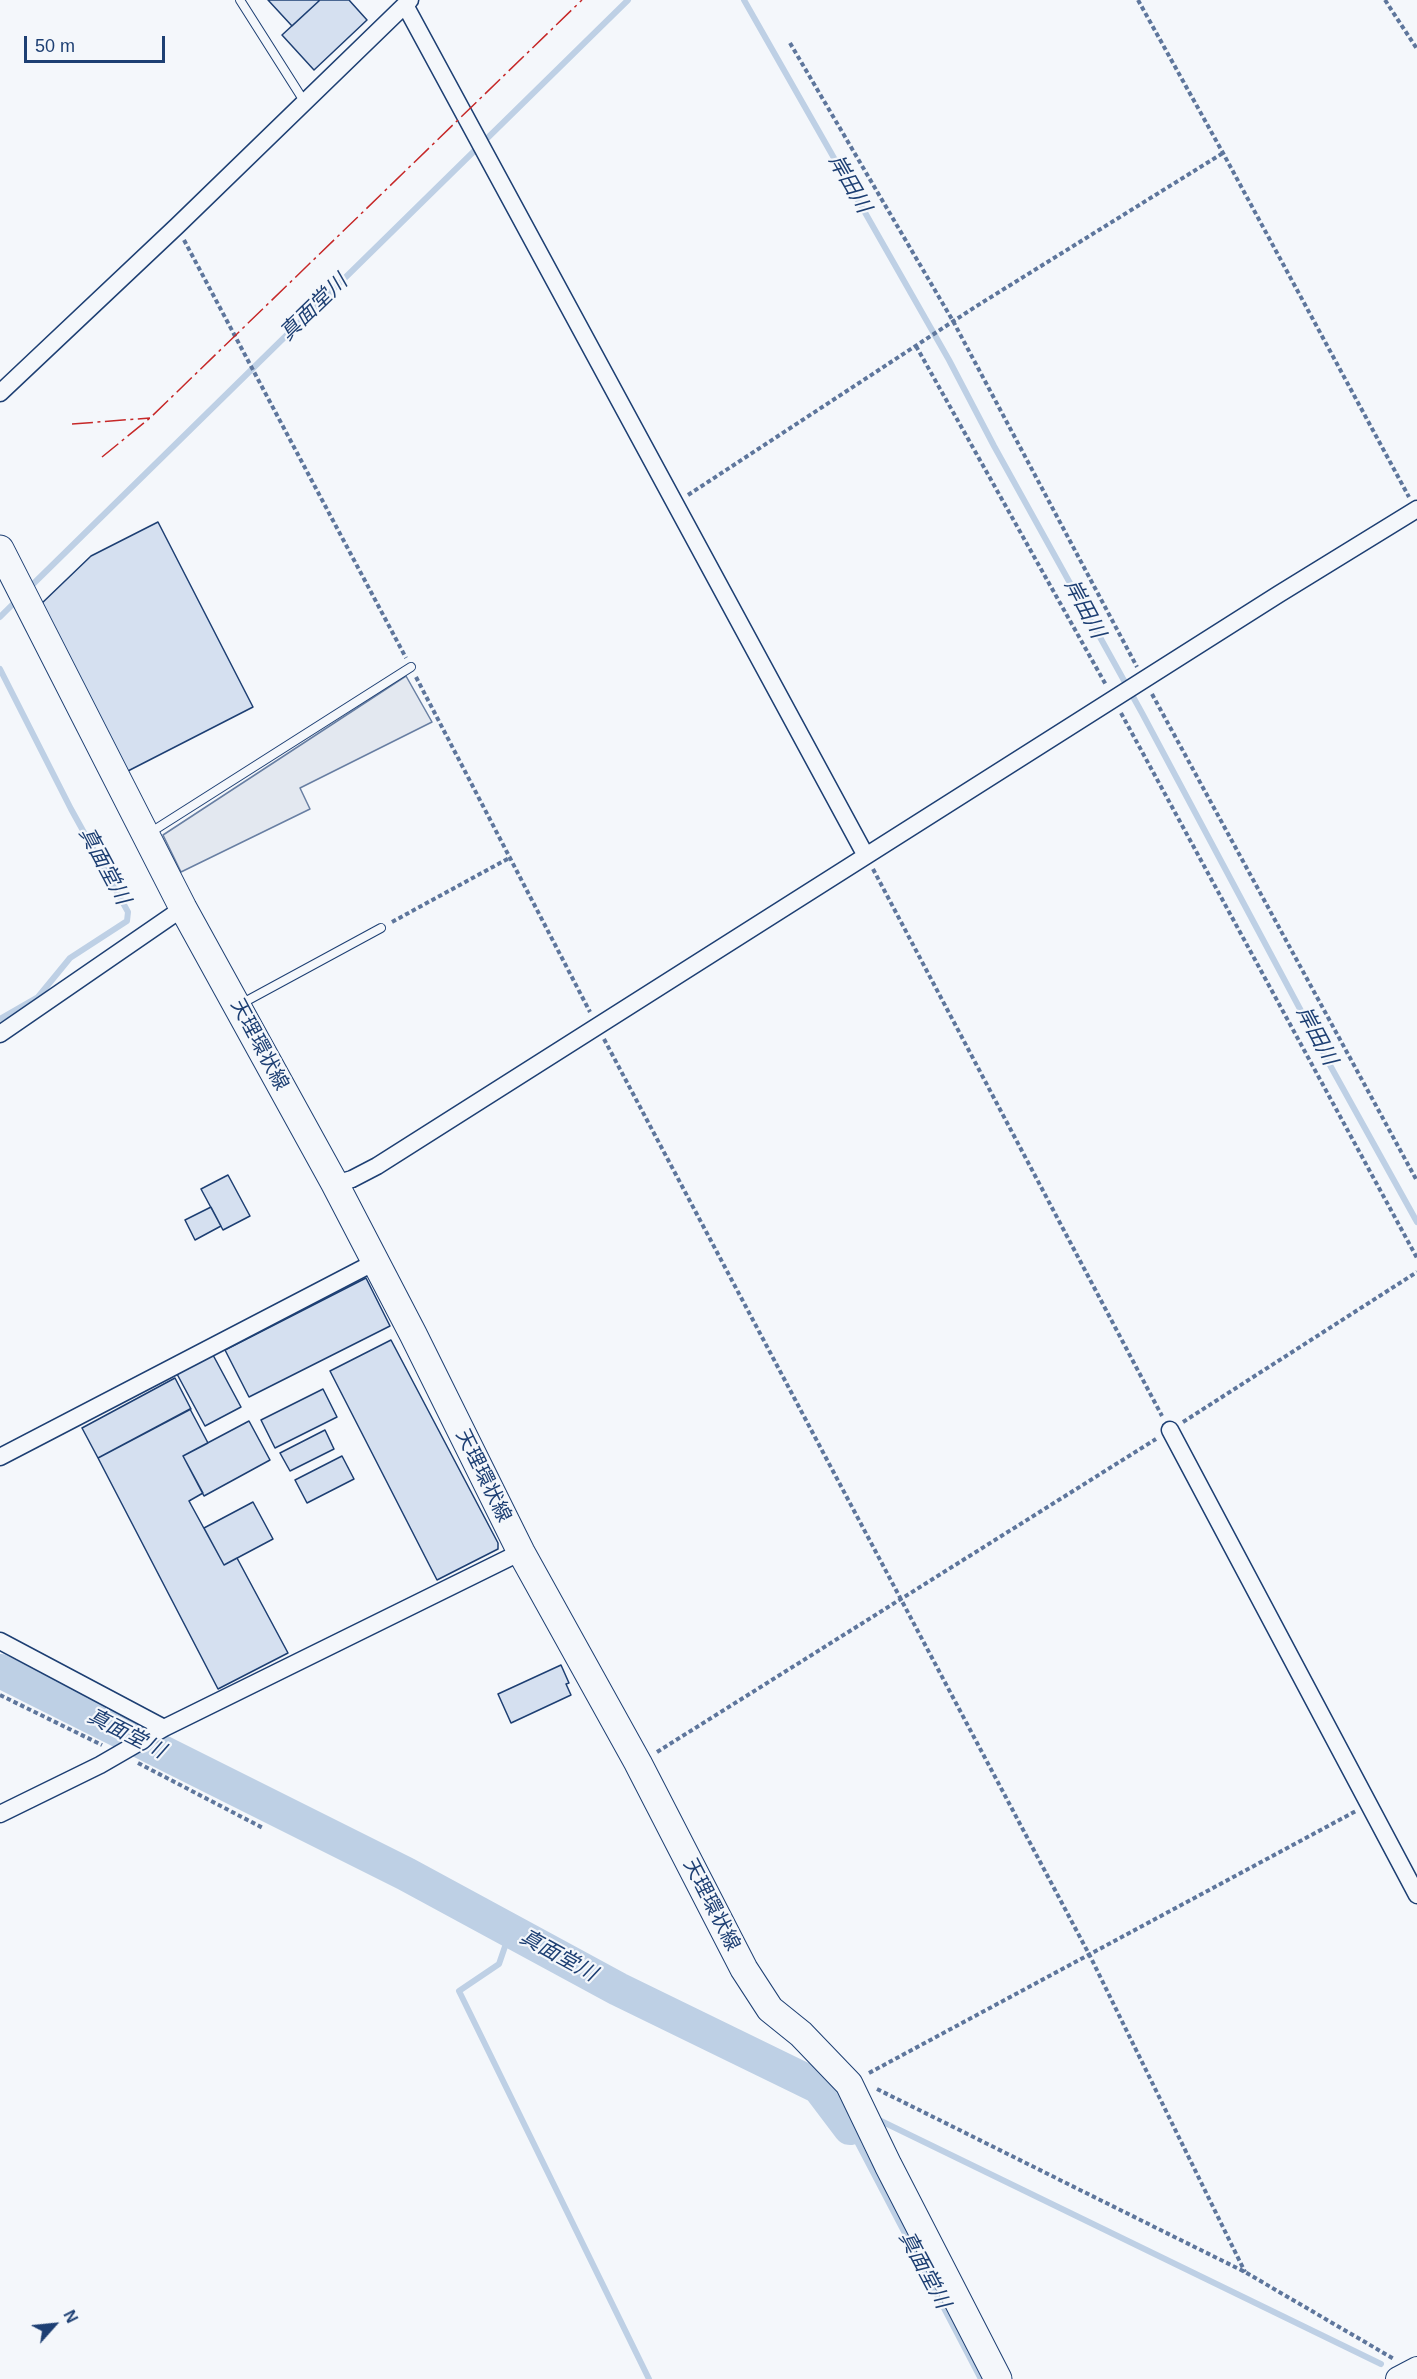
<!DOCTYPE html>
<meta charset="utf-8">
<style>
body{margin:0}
#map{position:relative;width:1417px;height:2379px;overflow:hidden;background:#f4f7fb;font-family:Helvetica,sans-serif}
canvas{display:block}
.north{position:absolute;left:24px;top:2295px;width:60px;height:60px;-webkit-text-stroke:4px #f4f7fb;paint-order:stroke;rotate:63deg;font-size:16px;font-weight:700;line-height:24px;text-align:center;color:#1d3f73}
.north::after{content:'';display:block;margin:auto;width:21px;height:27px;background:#1d3f73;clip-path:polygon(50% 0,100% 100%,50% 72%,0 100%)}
.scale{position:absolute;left:24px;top:36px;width:141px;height:27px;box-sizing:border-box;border:3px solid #1d3f73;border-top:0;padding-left:8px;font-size:18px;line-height:21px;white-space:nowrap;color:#1d3f73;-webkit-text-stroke:4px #f4f7fb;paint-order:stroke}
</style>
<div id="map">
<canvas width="1417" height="2379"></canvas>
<div class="north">N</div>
<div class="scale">50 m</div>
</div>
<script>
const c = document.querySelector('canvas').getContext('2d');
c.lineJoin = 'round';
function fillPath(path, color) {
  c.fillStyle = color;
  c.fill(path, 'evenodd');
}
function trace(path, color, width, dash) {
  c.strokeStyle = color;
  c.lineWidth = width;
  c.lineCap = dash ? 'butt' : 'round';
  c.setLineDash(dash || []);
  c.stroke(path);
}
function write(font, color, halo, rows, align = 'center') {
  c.font = font + ' Helvetica,"Noto Sans JP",sans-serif';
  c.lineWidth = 4.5;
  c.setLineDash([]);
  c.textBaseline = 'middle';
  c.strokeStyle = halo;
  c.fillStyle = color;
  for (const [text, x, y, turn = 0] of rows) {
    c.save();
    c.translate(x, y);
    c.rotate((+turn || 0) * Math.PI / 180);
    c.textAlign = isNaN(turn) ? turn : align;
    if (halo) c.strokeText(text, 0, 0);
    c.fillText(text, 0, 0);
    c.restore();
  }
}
const parking = new Path2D(`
 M406,676L432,722L300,788L310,809L181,872L163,835Z`);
fillPath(parking, '#e3e8f0');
trace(parking, '#687fa3', 1.5);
trace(new Path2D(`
 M744,0L949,360L994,446L1142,713L1331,1067L1417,1222
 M28,589L628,0
 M0,617L19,598
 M0,669L71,809L128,912L127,921L70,958L38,997L0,1019
 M511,1929L499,1964L459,1991L649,2379
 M879,2120L1381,2364
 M850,2128L981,2379`), '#bed0e5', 6);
trace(new Path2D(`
 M0,1671L406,1874L618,1989L819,2087L850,2128`), '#bed0e5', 34);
const building = new Path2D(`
 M268,0H320L292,26Z
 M320,0H349L367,20L314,70L282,35Z
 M158,522L253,707L126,772L40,605L91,556Z
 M228,1175L250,1216L223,1230L201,1189Z
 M211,1207L221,1226L195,1240L185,1220Z
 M366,1278L390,1326L249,1397L225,1350Z
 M391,1340L498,1543V1549L437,1580L330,1371Z
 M213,1355L241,1407L205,1426L177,1374Z
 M175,1378L191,1409L98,1458L82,1428Z
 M323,1389L337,1417L275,1448L261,1420Z
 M190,1409L208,1443L183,1456L203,1493L189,1501L224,1565L237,1558L288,1653L218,1689L98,1458Z
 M249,1421L270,1460L204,1496L183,1456Z
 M325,1430L334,1449L290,1471L280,1453Z
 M342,1456L354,1479L307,1503L295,1480Z
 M253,1502L273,1539L224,1565L204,1528Z
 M561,1665L569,1683L566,1684L571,1695L511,1723L498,1694Z`);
fillPath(building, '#d5e0f0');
trace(building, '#1d3f73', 1.5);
const lane = new Path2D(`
 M240,0L304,101
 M148,834L411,667
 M239,1005L381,928`);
const street = new Path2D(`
 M405,5L866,856
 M0,393L177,226L410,0
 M0,1034L183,908
 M335,1184L352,1179L377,1166L1279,594L1417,509
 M1170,1430L1417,1895
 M0,1457L375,1262
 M0,1641L164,1728
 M0,1814L100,1765L164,1728L521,1552`);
const secondary = new Path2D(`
 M1398,2379L1417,2369`);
const primary = new Path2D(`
 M0,549L183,908L335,1184L413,1334L521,1552L638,1763L744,1969L770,2009L801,2034L849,2084L888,2165L998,2379`);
trace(lane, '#1d3f73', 10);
trace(street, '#1d3f73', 19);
trace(secondary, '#1d3f73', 26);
trace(primary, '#1d3f73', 29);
trace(new Path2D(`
 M1138,0L1223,153L1409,497
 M1385,0L1417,49
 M790,43L953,321L1137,667
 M184,240L406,658
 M916,346L1106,685
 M688,495L975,307L1223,153
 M416,677L590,1012
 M1152,694L1417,1181
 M1121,713L1417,1258
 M873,869L1162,1416
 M392,922L511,857
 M604,1039L1090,1956L1245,2272
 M1183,1422L1417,1272
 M0,1695L102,1745
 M657,1752L1156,1439
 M138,1763L263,1828
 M869,2073L1356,1811
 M877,2089L1245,2272L1394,2359`), '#5e769c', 4, [4.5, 3]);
trace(lane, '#f4f7fb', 8);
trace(street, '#f4f7fb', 16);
trace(secondary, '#f4f7fb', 24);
trace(primary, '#f4f7fb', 27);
trace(new Path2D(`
 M72,424L150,418
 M102,457L150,418L582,0`), '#c62828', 1.5, [21, 4.5, 3, 4.5]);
write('20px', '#1d3f73', '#f4f7fb', [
 ["天理環状線",259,1045,62],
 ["天理環状線",483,1476,64],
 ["天理環状線",711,1905,63]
]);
write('italic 21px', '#1d3f73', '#f4f7fb', [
 ["岸田川",849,184,60],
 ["真面堂川",314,308,-44],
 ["岸田川",1084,609,62],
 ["真面堂川",104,866,62],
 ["岸田川",1316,1036,62],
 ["真面堂川",126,1734,27],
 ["真面堂川",558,1956,29],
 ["真面堂川",924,2270,62]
]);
</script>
